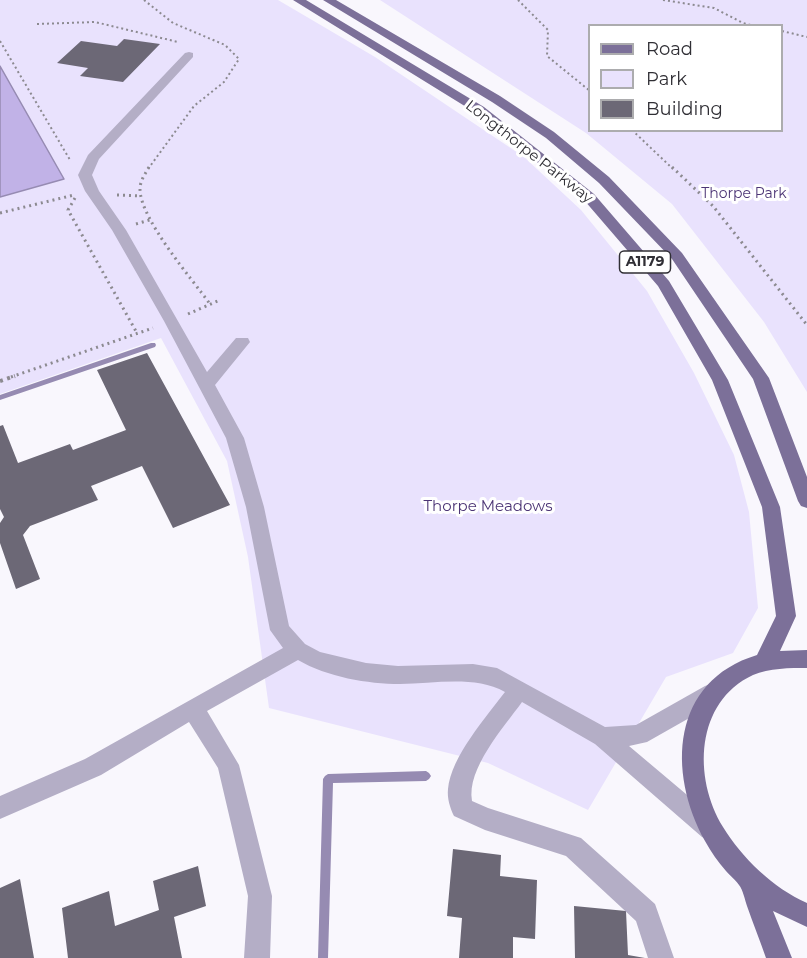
<!DOCTYPE html>
<style>
body{margin:0}
#map{position:relative;width:807px;height:958px;overflow:hidden;background:#f9f7fd;font-family:Montserrat,sans-serif}
canvas{display:block}
.legend{position:absolute;left:588px;top:24px;width:195px;height:108px;box-sizing:border-box;background:#fff;border:2px solid #acacae;margin:0;padding:8px 10px;list-style:none;font-size:18px;color:#302f35}
.legend li{display:flex;align-items:center;gap:12px;height:30px}
.legend b{width:30px;border:2px solid #acacae}
</style>
<div id="map">
<canvas width="807" height="958"></canvas>
<ul class="legend">
<li><b style="height:8px;background:#7c7099"></b>Road</li>
<li><b style="height:16px;background:#e9e2fd"></b>Park</li>
<li><b style="height:16px;background:#6c6876"></b>Building</li>
</ul>
</div>
<script>
const c = document.querySelector('canvas').getContext('2d');
c.lineJoin = 'round';
function fillPath(path, color) {
  c.fillStyle = color;
  c.fill(path, 'evenodd');
}
function trace(path, color, width, dash) {
  c.strokeStyle = color;
  c.lineWidth = width;
  c.lineCap = dash ? 'butt' : 'round';
  c.setLineDash(dash || []);
  c.stroke(path);
}
function write(font, color, halo, rows, align = 'center') {
  c.font = font + ' Montserrat,sans-serif';
  c.lineWidth = 6;
  c.setLineDash([]);
  c.textBaseline = 'middle';
  c.strokeStyle = halo;
  c.fillStyle = color;
  for (const [text, x, y, turn = 0] of rows) {
    c.save();
    c.translate(x, y);
    c.rotate((+turn || 0) * Math.PI / 180);
    c.textAlign = isNaN(turn) ? turn : align;
    if (halo) c.strokeText(text, 0, 0);
    c.fillText(text, 0, 0);
    c.restore();
  }
}
fillPath(new Path2D(`
 M0,0H278L375,57L524,157L581,210L647,291L694,373L734,455L749,512L758,608L733,653L666,677L588,810L488,763L269,708L248,557L227,461L161,338L0,394Z
 M380,0H807V392L764,322L672,204L586,133ZM590,26H782V130H590Z`), '#e9e2fd');
const water = new Path2D(`
 M0,66L64,179L0,197Z`);
fillPath(water, '#c1b2e7');
trace(water, '#968bb2', 1.5);
fillPath(new Path2D(`
 M151,343H155L156,345L155,347L0,400V395Z
 M426,771L429,773L431,776L429,779L426,781L333,783L328,958H318L323,779L325,776L328,774Z`), '#968bb2');
fillPath(new Path2D(`
 M124,39L160,44L123,82L80,76L88,68L57,63L81,41L117,46Z
 M147,353L230,505L173,528L142,466L91,486L98,500L30,526L23,535L40,579L16,589L0,543V523L4,517L0,509V426L3,425L18,463L70,444L73,450L126,430L97,370Z
 M453,849L501,855L500,876L537,880L535,939L513,937V958H459L462,918L447,916Z
 M198,866L206,906L174,917L182,958H68L62,908L109,891L115,926L159,910L153,881Z
 M20,879L34,958H0V888Z
 M574,906L626,911L628,955L645,958H575Z`), '#6c6876');
trace(new Path2D(`
 M144,0L173,23L225,45L239,59L224,82L194,106L148,169
 M518,0L548,30L547,56L590,91
 M663,0L714,8L743,23L755,26
 M37,24L95,22L178,42
 M782,31L807,37
 M0,41L70,160
 M632,130L673,169`), '#8c8a90', 2, [2, 3]);
trace(new Path2D(`
 M149,167C145,174 140,181 140,189C140,219 192,279 210,304
 M672,167L713,206L807,325
 M117,195L141,196
 M75,198L68,210L137,333
 M0,213L74,195
 M136,224L153,219
 M188,314L220,300
 M11,377L153,328`), '#8c8a90', 3, [2, 4]);
trace(new Path2D(`
 M0,381L15,376`), '#8c8a90', 4, [3, 4.5]);
fillPath(new Path2D(`
 M189,52L193,53V57L99,159L92,175L99,191L126,230L207,372L236,338H248L250,342L215,385L244,438L264,507L289,626L305,644L320,652L366,663L398,666L473,664L497,668L605,727L636,725L705,686L713,683L721,686L724,693L721,700L647,742L629,746L718,821L722,829L718,837L710,841L702,837L595,744L522,702C504,727 466,769 472,801L488,808L581,838L655,904L674,958H648L636,921L566,856L485,830L454,816C450,808 447,798 448,789C451,757 486,717 505,692C474,675 434,684 400,684C368,684 327,677 298,660L207,711L239,765L272,896L270,958H244L248,896L218,768L189,722L101,775L0,819V796L85,759L283,648L270,630L246,507L226,438L164,321L112,230L85,191L78,175L88,155L185,53Z`), '#b4aec6');
fillPath(new Path2D(`
 M293,0H306L484,107L594,194L669,281L728,380L780,507L796,616L780,651L807,650V668C790,668 769,668 753,675C695,702 693,778 723,827C742,858 773,888 807,903V927L773,911L792,958H766C760,941 753,923 747,906C745,900 743,890 739,885C736,880 730,876 726,871C718,862 711,852 705,841C667,772 671,681 757,655L776,616L762,507L712,380L658,286L584,200L476,113Z
 M323,0H336L500,96L554,132L609,177L682,253L769,378L807,477V508L801,506L798,501L753,379L672,259L599,183L546,138L492,102Z`), '#7c7099');
write('14px', '#4c3575', '#fff', [
 ["Thorpe Park",744,194]
]);
for (const [x, y, w] of [
 [645,262,51]
]) {
  const box = new Path2D();
  box.roundRect(x - w / 2, y - 11, w, 22, 4.5);
  c.fillStyle = '#fff';
  c.fill(box);
  trace(box, '#302f35', 1.5);
}
write('bold 14px', '#302f35', null, [
 ["A1179",645,262]
]);
write('15px', '#302f35', '#fff', [
 ["Longthorpe Parkway",529,152,38]
]);
write('15px', '#4c3575', '#fff', [
 ["Thorpe Meadows",488,507]
]);
</script>
